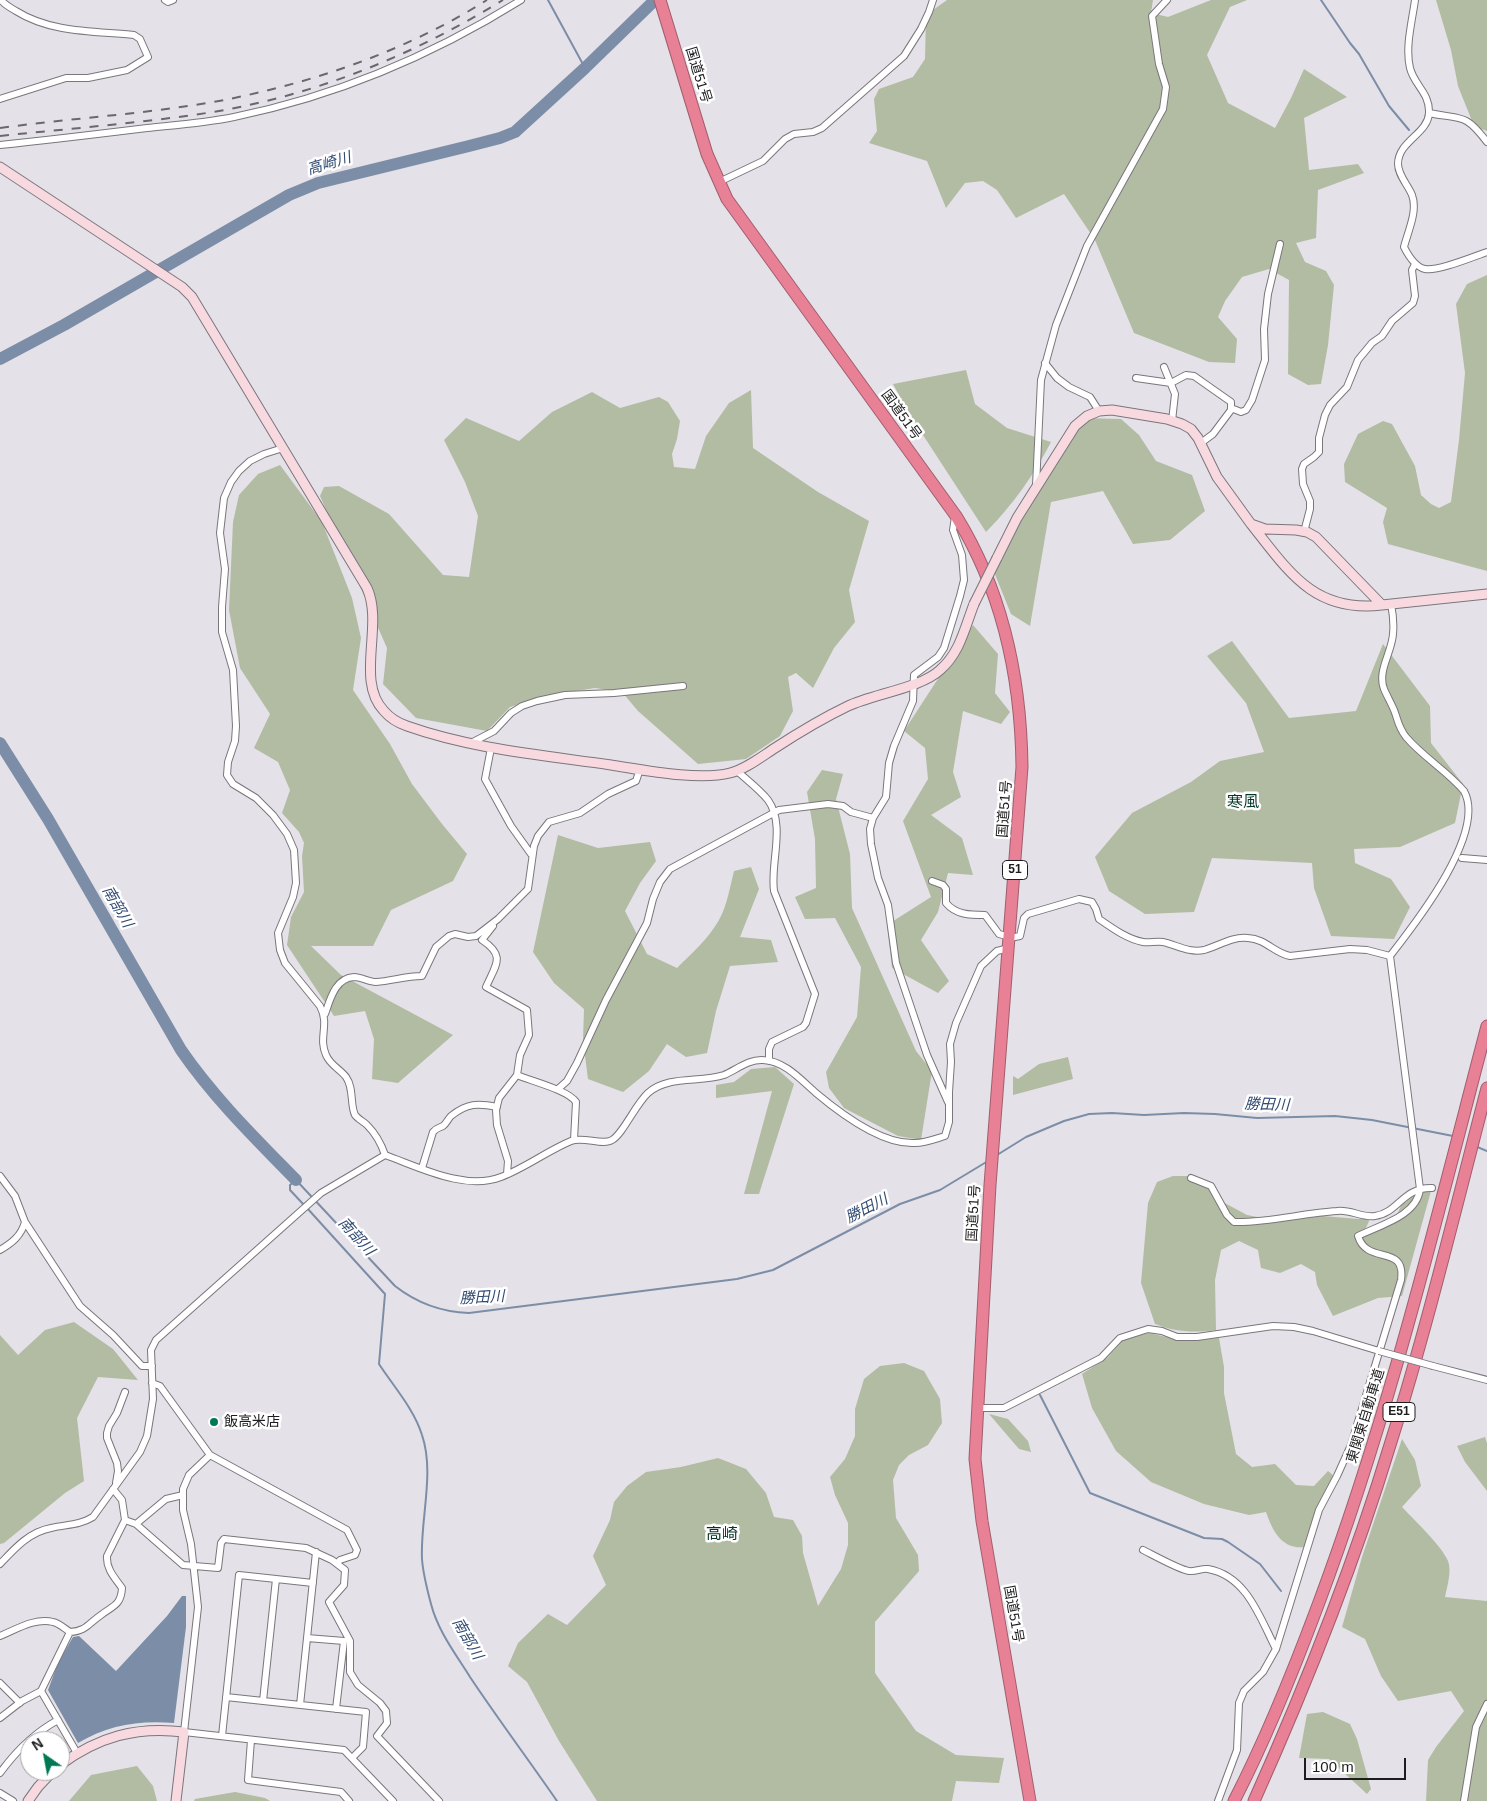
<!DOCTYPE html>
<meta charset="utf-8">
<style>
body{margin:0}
#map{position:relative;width:1487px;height:1801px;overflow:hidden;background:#e5e1e8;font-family:Helvetica,sans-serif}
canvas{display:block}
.north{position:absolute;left:20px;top:1731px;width:50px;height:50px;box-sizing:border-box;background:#fff;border:1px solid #a5a4a5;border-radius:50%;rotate:327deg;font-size:14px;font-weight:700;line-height:20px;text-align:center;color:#1d1c1e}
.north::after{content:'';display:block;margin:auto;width:18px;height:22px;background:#007854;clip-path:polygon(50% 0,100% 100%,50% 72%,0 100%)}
.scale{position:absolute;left:1304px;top:1758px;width:102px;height:22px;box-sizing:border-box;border:2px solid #1d1c1e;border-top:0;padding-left:6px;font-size:15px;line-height:18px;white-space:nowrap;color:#1d1c1e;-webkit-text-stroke:4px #fff;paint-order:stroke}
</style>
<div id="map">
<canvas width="1487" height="1801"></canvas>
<div class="north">N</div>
<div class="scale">100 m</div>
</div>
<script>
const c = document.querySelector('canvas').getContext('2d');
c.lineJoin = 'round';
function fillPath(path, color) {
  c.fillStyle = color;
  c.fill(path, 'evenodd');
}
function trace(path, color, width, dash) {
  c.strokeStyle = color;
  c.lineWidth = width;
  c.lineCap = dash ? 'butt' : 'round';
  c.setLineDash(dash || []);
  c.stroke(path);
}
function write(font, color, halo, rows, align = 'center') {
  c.font = font + ' Helvetica,"Noto Sans JP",sans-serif';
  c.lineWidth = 5;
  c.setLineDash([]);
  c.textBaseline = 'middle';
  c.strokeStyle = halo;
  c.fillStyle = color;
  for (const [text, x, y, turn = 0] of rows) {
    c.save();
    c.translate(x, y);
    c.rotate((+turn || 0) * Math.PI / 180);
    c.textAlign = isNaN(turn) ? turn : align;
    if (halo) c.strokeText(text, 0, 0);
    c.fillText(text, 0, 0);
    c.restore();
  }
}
fillPath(new Path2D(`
 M947,0H1153L1151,13L1168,17L1211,0H1247L1230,7L1207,55L1228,103L1275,128L1291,98L1304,69L1347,97L1304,118L1309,170L1358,164L1364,173L1318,190L1316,238L1296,243L1305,262L1326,271L1334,285L1328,345L1321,384L1308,385L1288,374L1289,280L1269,269L1242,277L1225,301L1218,317L1237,339L1235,363L1209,362L1134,333L1095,240L1064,194L1016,218L997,190L983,181L965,183L946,208L927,161L869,143L877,131L874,99L879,89L913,77L925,59L926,15Z
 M1436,0H1487V131L1474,126L1458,86L1451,50Z
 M1487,275V571L1388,544L1383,522L1387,508L1345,482L1344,464L1358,434L1383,421L1392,424L1415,466L1421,495L1431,504L1439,508L1451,502L1459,440L1465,373L1456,304L1467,284Z
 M966,370L975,404L1007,428L1051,442C1034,475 1012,506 986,532L910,415L893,384Z
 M751,390L753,448L818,492L869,521L849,590L855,622L834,648L813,688L796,673L788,677L793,711L780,736L746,759L698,764L638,711L622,692L595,688L546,696L510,707L487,731L416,718L383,684L387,648L320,496L324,487L339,486L389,514L443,575L469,577L478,516L465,482L444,440L466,418L519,441L552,412L592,392L620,408L659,397L668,402L680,421L677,439L672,454L674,467L695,469L706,436L729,403Z
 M1082,418L1121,419L1139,435L1156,461L1192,475L1205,511L1170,540L1133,544L1103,491L1051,502L1030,626L1011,614L992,567L1043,484Z
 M280,465L322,522L352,598L361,638L353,690L390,744L412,784L442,824L467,854L453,881L391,910L373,946H311L341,975L453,1035L398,1083L372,1079L374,1039L365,1011L334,1016L287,945L291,917L304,892L302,856L304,843L299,832L282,813L290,790L278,762L254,748L270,714L240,668L229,610L233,522L239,495L258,474Z
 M973,625L998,654L995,693L1010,712L1001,724L963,711L953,772L961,797L931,815L962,838L973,875L948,873L938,912L921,940L949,981L938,993L892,968L887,925L931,897L903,821L928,779L925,748L904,731Z
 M1232,641L1289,718L1356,711L1383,644L1430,706L1431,743L1463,784L1455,823L1400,847L1354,849L1355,863L1391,879L1410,907L1394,939L1331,936L1314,888L1312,863L1212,858L1194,912L1145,914L1109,891L1095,857L1132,813L1191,782L1220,761L1264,752L1246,703L1207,656Z
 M822,770L843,774L836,799L850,854L852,908L916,1051L932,1071L921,1140L898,1136L844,1108L829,1088L826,1072L857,1017L861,967L835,918L805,919L795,897L816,888L815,839L807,792Z
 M558,835L598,848L650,842L656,861L640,883L625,911L647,954L677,968C692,953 709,938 719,920C727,906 730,887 734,871L751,867L759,889L740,937L771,940L778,962L730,966L716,1011L707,1053L686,1057L667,1044L649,1071L623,1092L588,1079L583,1040L584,1009L554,983L533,952Z
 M1068,1057L1073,1079L1013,1095V1076L1018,1079L1039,1064Z
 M775,1067L794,1084L759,1194H744L772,1091L716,1098V1085L734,1082L751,1069Z
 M1173,1176H1189L1209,1186L1219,1200L1247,1215L1273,1220L1311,1215L1358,1219L1371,1217L1362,1236L1395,1219L1406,1195L1416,1191H1431L1402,1296L1378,1298L1333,1316L1317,1285L1315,1272L1301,1264L1280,1273L1261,1268L1258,1250L1239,1241L1221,1250L1215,1280L1216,1330C1194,1333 1175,1332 1155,1324L1141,1283L1148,1203L1157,1182Z
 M74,1322L113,1349L138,1380L98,1377L77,1418L84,1481L65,1493L4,1543L0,1544V1335L18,1355L45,1330Z
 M1149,1333L1176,1339L1219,1338L1224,1367V1393L1236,1454L1252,1467L1275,1464L1296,1485L1314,1486L1328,1471L1334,1476L1319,1503L1306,1547C1282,1550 1273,1532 1266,1512L1249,1515L1204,1504L1151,1482L1116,1451L1092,1408L1082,1374L1108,1357L1124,1339Z
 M904,1363L924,1371L940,1399L942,1423L928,1445L909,1455L899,1465L893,1480L896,1518L918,1555L919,1571L875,1622V1673L916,1731L956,1755L1004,1758L999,1783L956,1781L952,1801H597L559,1741L527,1682L508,1666L518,1643L548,1614L567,1625L606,1585L593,1556L610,1520L614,1502L627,1486L646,1472L681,1467L718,1458L746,1469L766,1493L774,1517L793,1520L802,1536L803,1553L818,1606L841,1569L848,1545V1523L835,1495L830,1477L845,1459L855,1436V1409L864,1379L880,1366Z
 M989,1414L1008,1419L1028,1441L1031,1452L1019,1449Z
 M1485,1437L1487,1443V1491L1465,1462L1457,1446Z
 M1402,1439L1415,1460L1421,1486L1402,1507C1414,1520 1442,1546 1448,1561C1452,1571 1447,1587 1445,1597L1487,1601V1801H1426L1428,1760L1436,1747L1464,1711L1451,1691L1398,1701L1381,1676L1365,1639L1342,1627L1362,1557Z
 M1323,1712L1350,1724L1357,1739L1371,1789L1367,1794L1329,1759L1299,1758L1307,1714Z
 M137,1766L153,1786L157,1801H69L91,1775Z
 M235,1792L265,1798L270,1801H194L195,1799Z`), '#b1bca3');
fillPath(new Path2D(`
 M182,1596H186V1627L174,1723C139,1720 108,1725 78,1743L48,1690L58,1663L73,1637L79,1636L116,1671L167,1616Z`), '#7c8ea7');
trace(new Path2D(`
 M548,0L585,68
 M1321,0L1350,43L1359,54L1389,106L1409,130
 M1475,1146L1487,1151
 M997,1155L1026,1137L1064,1121L1089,1114L1112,1113L1144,1115L1184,1113L1215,1114L1257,1118L1335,1116L1372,1120L1453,1136
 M304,1205L290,1190V1185L296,1180L395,1286C418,1304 441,1312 469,1313L737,1279L773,1270L900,1204L940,1190L988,1161
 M307,1208L385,1294L379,1364C394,1387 414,1409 422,1435C435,1473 420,1520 422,1559C423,1574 427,1589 431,1604C438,1631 455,1653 470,1677C498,1719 528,1759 557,1801
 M1040,1395L1090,1493L1204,1538L1222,1539L1228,1542L1260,1564L1281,1591`), '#7c8ea7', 2);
trace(new Path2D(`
 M0,359L64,325L289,195L318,183L469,146L500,138L515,132L585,68L655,0
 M0,743L48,819L181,1050C214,1098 256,1139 296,1180`), '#7c8ea7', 12);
const street = new Path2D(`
 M165,0L168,2L173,0
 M1415,0C1412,22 1405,47 1410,68C1414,85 1430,93 1429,113C1428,134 1398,141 1398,164C1398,175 1408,185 1412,195C1418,211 1408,231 1404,247C1408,255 1415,267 1425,269C1437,272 1475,256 1487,252
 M0,99L66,78H88L127,70L148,57L140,39L134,35C94,31 51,33 16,11C11,8 5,5 1,0
 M1429,113C1462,120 1464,112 1487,142
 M0,145C49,140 98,134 147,128C176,125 205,123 234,117C336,96 433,55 521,0
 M719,182L763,161L785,139L794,134L813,132L822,128L904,56L921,29L929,12L933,0
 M1045,363L1057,378L1069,387L1090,397L1099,411
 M1164,367L1175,394L1172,421
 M1136,378L1171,383L1186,375L1194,376L1231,402V410L1213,434L1201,443
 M1231,408L1241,412L1246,410L1252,400L1265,360L1264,329L1268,294L1280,244
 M283,448L264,454L250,461L239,471L231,482L224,498L220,533L225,569L222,607V632L233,670L236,726L235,741L228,762L227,775L233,784L256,798L273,815L287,834L294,850L296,883L293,897L278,933L280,950L285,963L320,1006C330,1025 318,1037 326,1055C330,1065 340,1069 346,1077C354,1088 350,1105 355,1115C358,1119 364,1122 367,1125C376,1134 381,1143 385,1155
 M1036,486L1041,380L1056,325L1087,246L1163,109L1166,87L1159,64L1152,16L1167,0
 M1304,532L1310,509V501L1303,484L1302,469L1304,464L1314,457L1319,452V438L1325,415L1330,405L1347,387L1358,360L1372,343L1382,336L1392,321L1413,303L1415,296L1412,270L1415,264
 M471,743L494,731L511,713L522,706L537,701L565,695L614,693L683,686
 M491,748L485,779L511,826L531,854
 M737,771C747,780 759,789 768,800C786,825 770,863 774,891L815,994L806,1023L803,1027L772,1042L769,1049V1061
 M1462,858L1487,860
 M932,881L943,885L946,889V903C956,915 970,915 985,915L999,934L1010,937
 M493,926L482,940C506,956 496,964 486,987L527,1010L529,1035L520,1055L517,1075L499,1098L496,1110L497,1125L508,1161L507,1174
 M1010,938L1020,936L1024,918L1028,914L1079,899L1092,902L1096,909L1099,919C1112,928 1127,939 1143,942C1149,943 1156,941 1163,942C1177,945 1188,953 1204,950C1219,946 1232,936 1248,938C1266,939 1274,953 1290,956L1350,949L1367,950L1390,956
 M325,1014C330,1000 335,978 354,977C361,977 369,982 376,982C392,981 405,976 422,976L436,947L449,936L455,934L468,937L476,936L498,919L528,889L534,846L538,836L549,822L580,813L608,794L636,781L640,769
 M517,1075C531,1081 568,1090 576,1102L574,1140
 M558,1089L567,1081L577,1063L606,1000L647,923L653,899L660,882L670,869L779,810L828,804L843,806L851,812L873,818
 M948,1102L927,1055L896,963L888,905L878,878L871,844L870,829L873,818L886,797L889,763L894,746L913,701L914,675L938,657L944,648L960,596L964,580L962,555L953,530L955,517
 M385,1155C419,1167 465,1191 501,1177C525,1168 547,1151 571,1141C583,1136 603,1146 612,1140C623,1134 635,1105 648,1093C668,1075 700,1083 724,1075C736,1070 749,1059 763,1060C785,1061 801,1080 816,1093C841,1114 882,1145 915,1143C925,1143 935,1139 945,1136L949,1122V1092L951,1062L950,1044L956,1023L981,966L997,951L1009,948
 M422,1168L433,1132C436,1128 439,1128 443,1126C446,1124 448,1119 451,1116C467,1103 478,1103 497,1107
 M0,1176L15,1196L25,1222
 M1191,1178L1211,1186L1227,1215L1234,1222C1268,1223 1303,1213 1337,1211C1350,1209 1362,1218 1375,1216C1398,1213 1403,1187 1432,1188
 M0,1250C12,1243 21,1236 25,1222L80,1306L113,1335L142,1366H152
 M1433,1366L1487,1380
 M152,1383L160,1386L210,1455L347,1530L357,1550L355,1555L340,1560L337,1563
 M978,1408H1004L1101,1358L1120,1338L1148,1329L1162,1331L1177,1337H1197L1273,1326L1294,1327L1313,1331L1379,1351
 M210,1455L189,1475L183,1489V1510L191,1544L198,1607L184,1732L344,1750L393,1801
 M116,1483L118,1471L117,1463L107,1438V1433L109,1426L117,1413L125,1392
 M113,1489L122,1500L125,1520L136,1524L183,1565L218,1568L221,1543L224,1539L306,1548L332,1560L345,1570L344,1585L329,1602L350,1641V1672L358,1685L380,1703L386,1711L387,1723L377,1736L439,1801
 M136,1524L166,1499L183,1495
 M1143,1550C1153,1555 1180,1570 1189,1571C1196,1572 1202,1568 1208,1569C1247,1576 1260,1618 1276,1649
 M0,1564C14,1549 29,1532 51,1528C67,1524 78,1526 93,1517L140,1452L147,1436L153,1399L151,1350L156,1340L321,1193L385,1155
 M0,1636C15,1630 36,1617 53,1622C59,1623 65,1629 70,1632
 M307,1638L344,1641L336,1709
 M0,1683L20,1703
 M226,1697L366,1712L363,1747L352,1758
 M263,1701L276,1579
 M300,1705L316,1552
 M0,1718L22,1701L41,1691
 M222,1736L239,1575L313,1583
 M251,1740L248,1780L341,1792L349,1801
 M77,1753L41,1691L70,1632C86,1631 88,1624 101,1615C112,1606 121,1606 122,1588C115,1578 106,1569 107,1556L125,1520
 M0,1773C16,1751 34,1733 58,1720
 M0,1793L13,1801
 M1218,1801L1237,1750L1239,1703L1244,1691L1263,1672L1276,1649L1319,1510L1337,1476L1351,1445L1401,1280C1406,1243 1367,1266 1358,1236C1380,1225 1417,1216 1420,1189L1390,956C1415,924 1487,833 1464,791C1447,771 1423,757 1406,737C1398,727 1398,720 1394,710C1391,703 1387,696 1384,689C1377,671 1392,652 1393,634C1394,624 1393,614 1391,604
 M1464,1801L1476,1727L1487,1704`);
const secondary = new Path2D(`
 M0,167L182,287L192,297L367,588C384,625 355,681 384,711C390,718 398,723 407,726C472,749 542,755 611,765C644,770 698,781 730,773C746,769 761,757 775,748C798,733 823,718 848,706C873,694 921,688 940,670C960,653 965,627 974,604
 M1251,524C1289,572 1314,613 1382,605
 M997,558L1017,518L1075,426L1087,416L1099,411L1112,410L1167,419L1182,424L1191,429L1198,438L1217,477L1251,524L1265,529L1296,530L1307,532L1316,537L1382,605L1487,594
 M60,1765C98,1737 136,1726 184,1732L176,1801
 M28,1801L38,1787L53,1771`);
const highway = new Path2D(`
 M660,0L707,154L727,199L956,516C1003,592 1021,678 1022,767L990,1185L975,1459L982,1521L1030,1801
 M1234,1801C1267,1737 1293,1672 1318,1605C1389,1416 1436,1220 1487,1026
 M1254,1801C1306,1685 1353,1567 1390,1445C1427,1328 1456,1207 1487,1088`);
trace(street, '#7a767c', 8);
trace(secondary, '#7a767c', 11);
trace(highway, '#a15e6c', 13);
trace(street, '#fff', 6);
trace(secondary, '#f8d9e0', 9);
trace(highway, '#e88196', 11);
trace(new Path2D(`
 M0,128C73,118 146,114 219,101C313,83 406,51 487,0
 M0,136C73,128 146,123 219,111C321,93 415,54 503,0`), '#6a686c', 2, [9, 9]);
const streetBridge = new Path2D(`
 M1379,1351L1433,1366`);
const secondaryBridge = new Path2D(`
 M974,604L997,558`);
trace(streetBridge, '#7a767c', 8, []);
trace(secondaryBridge, '#7a767c', 11, []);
trace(streetBridge, '#fff', 6);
trace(secondaryBridge, '#f8d9e0', 9);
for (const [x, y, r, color] of [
 [214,1422,5,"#007854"]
]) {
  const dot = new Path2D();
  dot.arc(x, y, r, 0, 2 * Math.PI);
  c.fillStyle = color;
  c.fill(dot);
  trace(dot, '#fff', 2);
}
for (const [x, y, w] of [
 [1015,870,25],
 [1399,1412,32]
]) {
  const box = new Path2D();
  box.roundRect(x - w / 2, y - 9.5, w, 19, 4);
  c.fillStyle = '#fff';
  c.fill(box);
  trace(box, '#1d1c1e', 1);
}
write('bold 12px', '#1d1c1e', null, [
 ["51",1015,870],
 ["E51",1399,1412]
]);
write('14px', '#1d1c1e', '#fff', [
 ["国道51号",698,75,73],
 ["国道51号",901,415,54],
 ["国道51号",1005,809,-86],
 ["国道51号",974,1213,-87],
 ["東関東自動車道",1366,1416,-73],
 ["国道51号",1013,1614,80]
]);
write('14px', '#1d1c1e', '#fff', [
 ["飯高米店",224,1422]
], 'left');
write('italic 15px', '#304a71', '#fff', [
 ["高崎川",329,164,-17],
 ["南部川",117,907,60],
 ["勝田川",1267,1105,2],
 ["勝田川",867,1209,-27],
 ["南部川",356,1237,48],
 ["勝田川",482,1298,-3],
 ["南部川",467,1639,60]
]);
write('16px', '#043625', '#fff', [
 ["寒風",1243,803],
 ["高崎",722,1535]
]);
</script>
